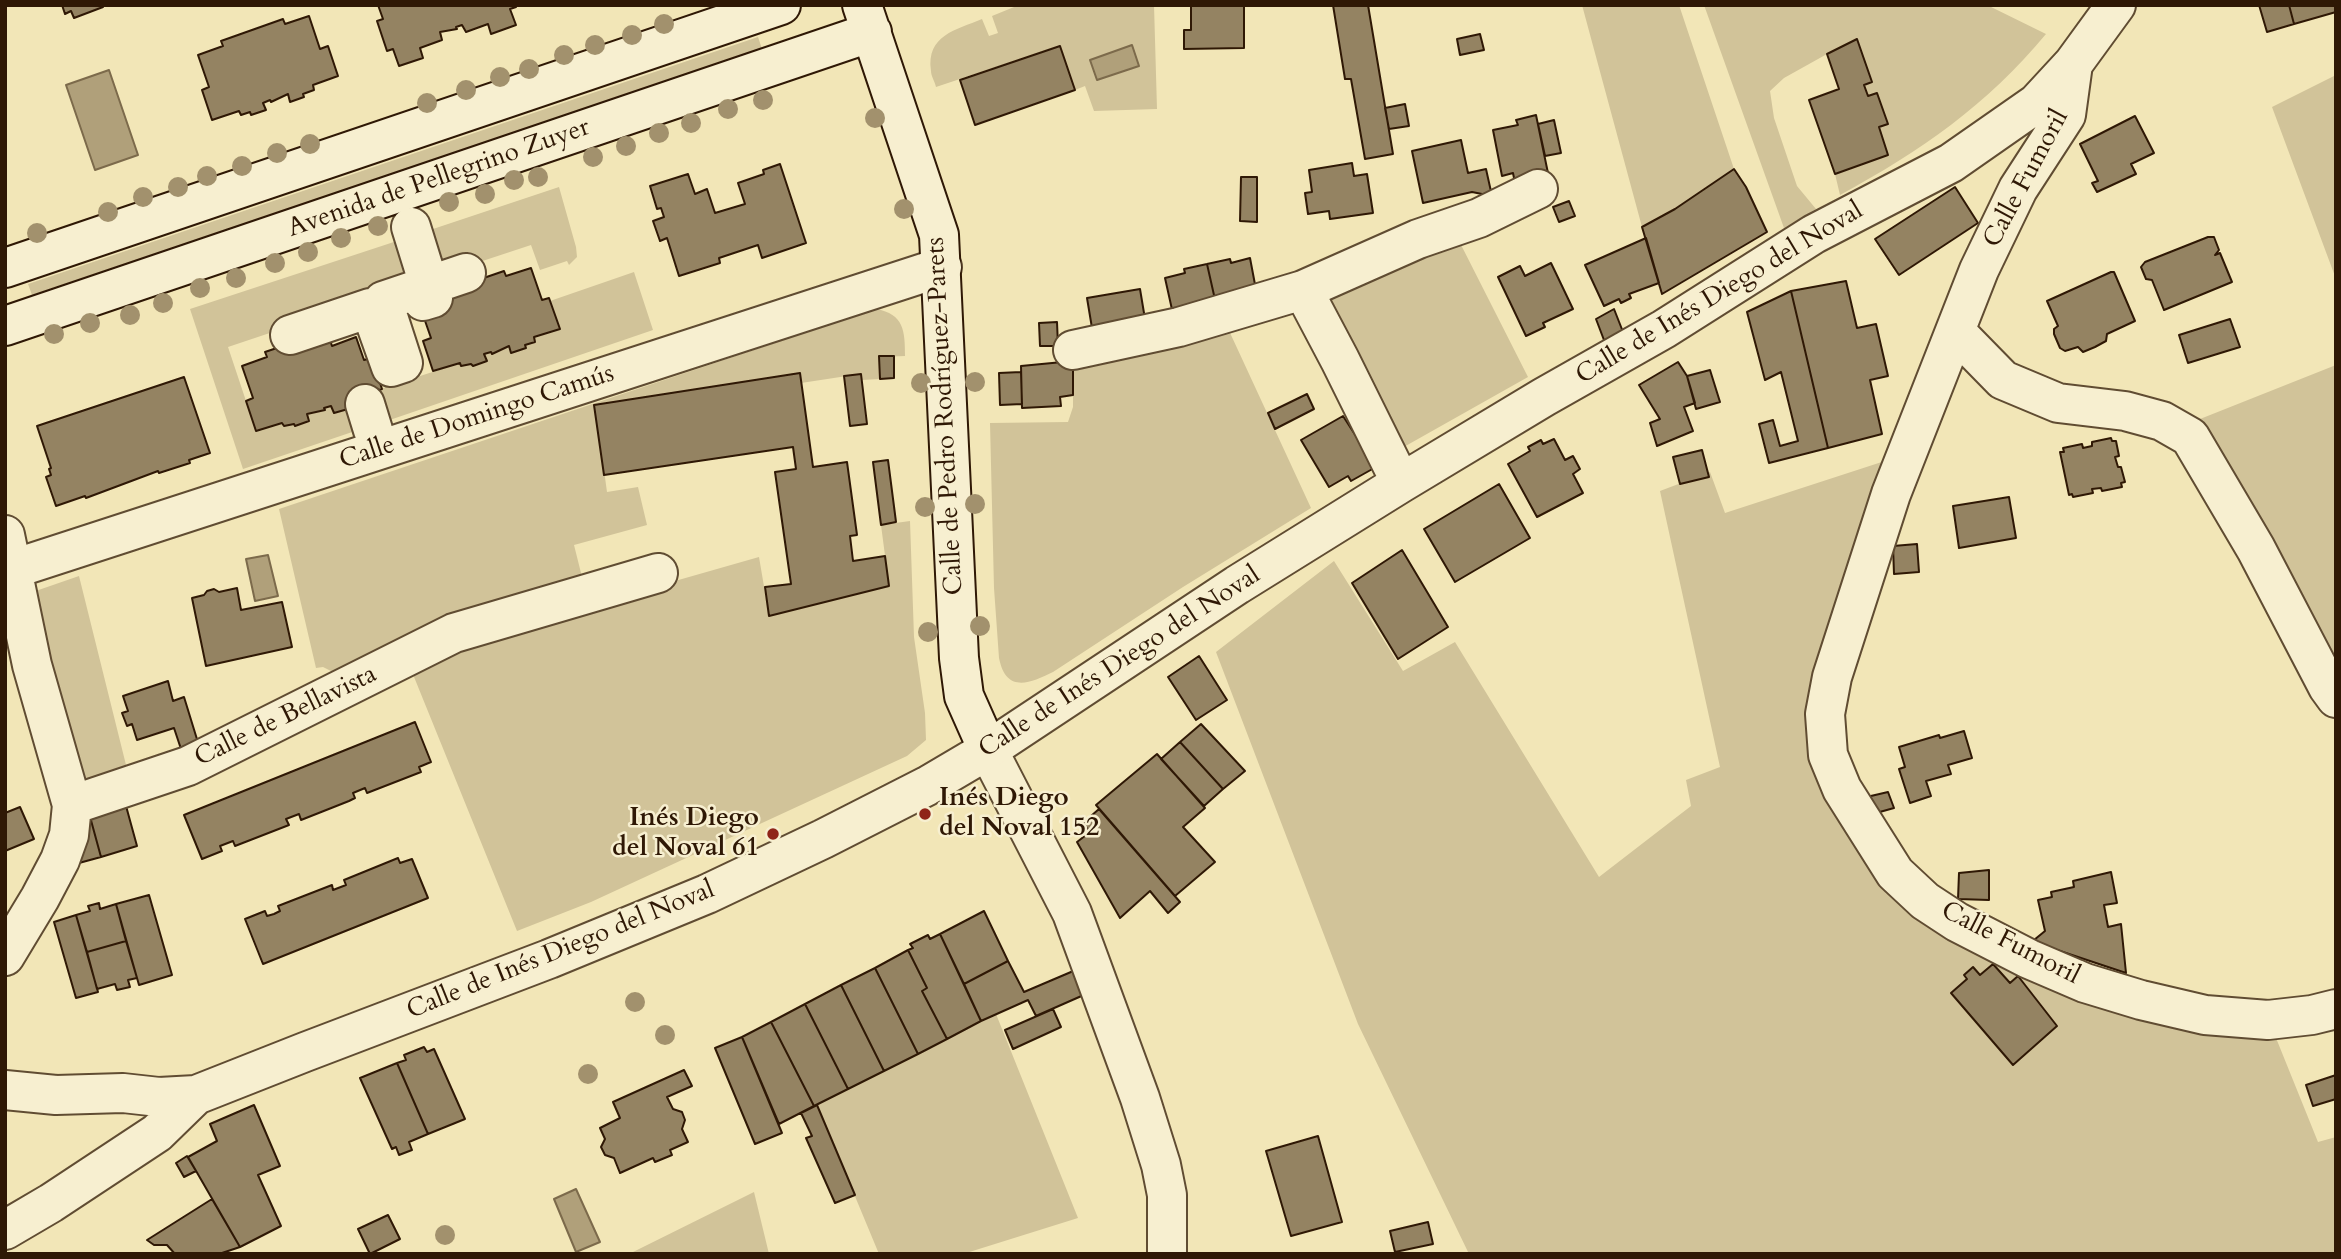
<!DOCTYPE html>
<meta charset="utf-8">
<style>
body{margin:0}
#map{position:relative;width:2341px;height:1259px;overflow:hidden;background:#f2e6b7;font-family:Cardo,serif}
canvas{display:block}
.frame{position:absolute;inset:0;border:7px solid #2f1805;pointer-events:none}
</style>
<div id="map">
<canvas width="2341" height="1259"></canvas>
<div class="frame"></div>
</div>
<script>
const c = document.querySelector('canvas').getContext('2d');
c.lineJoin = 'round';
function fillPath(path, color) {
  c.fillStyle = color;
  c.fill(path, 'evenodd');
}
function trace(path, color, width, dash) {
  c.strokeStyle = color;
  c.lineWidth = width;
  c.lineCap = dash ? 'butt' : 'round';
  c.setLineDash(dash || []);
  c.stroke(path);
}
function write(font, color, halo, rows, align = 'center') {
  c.font = font + ' Cardo,serif';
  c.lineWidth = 5;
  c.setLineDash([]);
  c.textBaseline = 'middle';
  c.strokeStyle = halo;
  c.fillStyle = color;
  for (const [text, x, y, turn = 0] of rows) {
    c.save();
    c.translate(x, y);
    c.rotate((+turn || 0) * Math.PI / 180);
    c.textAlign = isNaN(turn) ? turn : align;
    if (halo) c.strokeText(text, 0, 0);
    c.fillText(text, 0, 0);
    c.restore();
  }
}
fillPath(new Path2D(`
 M1019,5H1154L1157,109L1094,111L1085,86L1075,90L1059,46L936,87C935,82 931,76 931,71C926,35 956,30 982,19L989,36L998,33L992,16Z
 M1582,5H1679L1734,169L1675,209L1642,227Z
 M1704,5H1987L2046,34C1987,105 1921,151 1840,195L1835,174L1888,155L1879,127L1888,123L1877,93L1868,96L1827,54L1784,78L1770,91L1774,118L1797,186L1816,209L1784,228Z
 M758,37L762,49L32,295L28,284Z
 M2336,75V279L2272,107Z
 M559,187L576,247L577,257L569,265L567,261L540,270L531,245L434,277L418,234Z
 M1455,233L1528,377L1402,448L1327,300Z
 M406,238L422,282L228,347L256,431L282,423L284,426L294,424L295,426L309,421L307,414L324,410V408L331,406L334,413L348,409L364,428L243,469L190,309Z
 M634,272L653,330L378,424L368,393L460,363L462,366L471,364L473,366L487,361L484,354L491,352L493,353L509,346L511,353L525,349V345L535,342L534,337L560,328L550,301Z
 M876,309C904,314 905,331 905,356L879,357L880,379L862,380L860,374L801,383L800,373L595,405L607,492L638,487L647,525L574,545L583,581L337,674L323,667L316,668L279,509Z
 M1225,322L1311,508L1183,587L1053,672C1029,684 1006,693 999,658L994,588L990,423L1068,422L1073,407V361Z
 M2336,365V674L2195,421Z
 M1891,459L1809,702L1893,892L2274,1033L2318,1142L2336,1137V1254H1469L1358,1024L1216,652L1334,561L1403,671L1455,642L1599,877L1691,806L1686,780L1720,767L1660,491L1710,472L1725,513Z
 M910,521L914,637L925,713L926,740L907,756L591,902L517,931L410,667L661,585L759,557L769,616L889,586L881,525Z
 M79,576L128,773L79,788L27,594Z
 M996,1014L1078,1218L963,1254H879L817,1105Z
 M754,1192L769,1254H629Z`), '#d1c399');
const water = new Path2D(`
 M1132,45L1139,66L1097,80L1090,60Z
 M109,70L138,155L95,170L66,85Z
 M268,555L278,596L255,601L246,559Z
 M576,1189L600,1242L576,1252L554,1199Z`);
fillPath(water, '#b0a07a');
trace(water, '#7c6a4b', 2);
const building = new Path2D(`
 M62,5H102L103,7L74,18L71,11L65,14Z
 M378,5H515L516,7L510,9L516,25L491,34L488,24L466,32L462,25L456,27L457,29L440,32L442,40L420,48L423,58L399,66L393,49L387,51L377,21L383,19Z
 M1191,5H1244V48L1184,49V30H1191Z
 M1333,5H1368L1393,154L1365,159L1351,79H1345Z
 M2259,5H2289L2294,24L2267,32Z
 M2289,5H2336V12L2294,24Z
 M309,16L320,49L328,46L338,76L313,85L314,90L303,94L304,97L290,102L288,94L271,102L270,100L263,103L266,110L251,115L250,112L241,115L239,111L212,120L202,90L209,87L198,55L223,46L221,41L283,19L285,24Z
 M1480,34L1484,50L1460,55L1457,39Z
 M1857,39L1872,82L1864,85L1868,96L1877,93L1888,124L1879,127L1888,155L1835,174L1809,100L1839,89L1827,54Z
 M1060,46L1075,90L975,125L960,80Z
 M1405,104L1409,126L1389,129L1385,108Z
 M1536,115L1549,178L1517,193L1513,173L1502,176L1493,130L1518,125L1516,120Z
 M2135,116L2154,153L2131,164L2136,174L2097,192L2092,183L2098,181L2080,144Z
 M1554,120L1561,153L1545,156L1538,124Z
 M1461,140L1468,173L1486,169L1492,196L1472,192L1423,203L1412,151Z
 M1352,163L1354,176L1367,174L1373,213L1330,219L1329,211L1308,214L1305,193L1312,192L1309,170Z
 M780,164L806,243L762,258L758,245L719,258L720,263L679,276L667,238L660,241L653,221L664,217L661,208L657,209L650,186L688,174L695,194L707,189L715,213L745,204L738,183L764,174L763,170Z
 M1734,169L1746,187L1767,232L1662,294L1642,227L1675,209Z
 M1241,177H1257V222L1240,221Z
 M1955,187L1978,223L1899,275L1875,239Z
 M1569,201L1575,216L1559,222L1553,207Z
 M2208,237H2214L2219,250L2215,255L2220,253L2232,282L2164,310L2152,280L2146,279L2141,267L2145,262Z
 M1646,238L1659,283L1629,294L1631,298L1621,303L1619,299L1604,306L1585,265Z
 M1250,258L1257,295L1216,304L1207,264L1230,259L1231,263Z
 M1551,263L1573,309L1543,323L1545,327L1526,336L1498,277L1520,266L1525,276Z
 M1207,264L1216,304L1173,314L1165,278L1185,273L1184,269Z
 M531,268L542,300L549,298L560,329L534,337L535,342L525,345L526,348L511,353L509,346L492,354L491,352L484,354L487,361L473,366L471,364L461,366L460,363L433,371L423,341L431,338L423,315L443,292L504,271L506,276Z
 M2111,272H2114L2135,321L2107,334L2106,341L2095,347L2083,352L2078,347L2065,351L2060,348L2054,334V329L2058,326L2047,301Z
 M1846,281L1857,328L1876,324L1888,376L1870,380L1882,434L1828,448L1791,291Z
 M1140,289L1146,325L1093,334L1087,298Z
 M1791,291L1828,448L1769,463L1759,424L1773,420L1780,446L1798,441L1781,372L1765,380L1747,312Z
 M1614,309L1625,337L1607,348L1596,319Z
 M2230,319L2240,347L2188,363L2179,335Z
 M1057,322L1058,346H1040L1039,323Z
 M327,331L332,346L356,337L364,360L372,358L382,389L368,393L348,409L334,413L331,406L324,408L325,410L307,414L309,421L295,426L294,424L284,426L282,423L256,431L246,401L253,398L242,366L267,357L265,352Z
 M879,356H894V378L880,379Z
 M1073,361V395L1060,397L1061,406L1022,408L1021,366Z
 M1678,362L1687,376L1695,403L1684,407L1693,431L1657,446L1650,423L1660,419L1639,385Z
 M1710,370L1720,402L1696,409L1687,376Z
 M1021,372L1022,404L1000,405L999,373Z
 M800,373L813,467L847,462L857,535L850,536L853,561L885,556L889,586L769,616L765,587L791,584L775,472L796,469L793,447L604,475L594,405Z
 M861,374L867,424L850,426L844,376Z
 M184,377L210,453L189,460L190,463L159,473L158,471L86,498L85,496L56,506L46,477L51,475L49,469L51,468L37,426Z
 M1307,394L1314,409L1275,429L1268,413Z
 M1343,416L1376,467L1351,481L1348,476L1329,487L1301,440Z
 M2111,438L2112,441H2116L2119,456L2115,457L2118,467H2121L2125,482L2121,483L2122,487L2102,491L2101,488L2092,489L2093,493L2073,497L2072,494L2069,495L2060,452H2064L2063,448L2082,444L2083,448L2092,446V442Z
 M1554,439L1565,460L1573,456L1580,469L1573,474L1583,493L1537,517L1508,464L1530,451L1528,447L1541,440L1543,444Z
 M1702,450L1709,477L1680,484L1673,457Z
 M888,460L896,522L881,525L873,462Z
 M1499,484L1530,538L1455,582L1424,529Z
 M2009,497L2016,538L1959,548L1953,506Z
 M1917,544L1919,572L1894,574L1893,546Z
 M1402,550L1448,627L1398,659L1352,583Z
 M237,588L241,610L282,602L292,647L206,666L192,598L204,595L207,591L214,589L219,592Z
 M1199,656L1227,700L1196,720L1168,677Z
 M168,681L173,701L184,697L200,749L183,755L174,728L137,740L132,724L127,726L122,713L128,711L123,696Z
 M415,722L431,762L419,767L421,772L367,793L365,788L353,793L355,798L349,801L301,820L299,814L286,819L289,825L235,846L233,841L220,846L222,851L202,859L184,815Z
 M1201,724L1245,771L1223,789L1180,742Z
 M1964,731L1972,758L1948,765L1951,774L1926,781L1931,796L1910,803L1899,769L1905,767L1899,747L1939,735L1940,738Z
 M1180,742L1223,789L1204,806L1161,759Z
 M1157,754L1205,808L1183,827L1215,862L1175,896L1096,805Z
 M1888,792L1894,808L1869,815L1858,799Z
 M123,795L137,846L101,857L89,813Z
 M20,807L34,839L5,851V813Z
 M1099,809L1180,902L1168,913L1150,891L1120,918L1077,842L1090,832L1083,823Z
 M89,813L101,857L68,866Z
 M398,858L400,863L412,859L428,898L263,964L245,919L265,911L267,916L274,914L280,911L278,906L332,885L333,890L346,885L344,880Z
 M1989,870V900L1958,899L1959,873Z
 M2111,872L2117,903L2104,905L2108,927L2121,924L2126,973L2045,946L2034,940L2045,931L2038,900L2052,897L2051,892L2074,887L2073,881Z
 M149,895L172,975L139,985L116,904Z
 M99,903L100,909L116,904L126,941L87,952L76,915L90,911L88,906Z
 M984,911L1008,961L964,984L940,934Z
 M76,915L98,992L76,998L54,922Z
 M940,934L981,1021L947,1039L922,991L927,988L908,950L913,948L910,944L928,935L930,939Z
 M126,941L137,978L128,980L130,987L117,990L115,984L97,989L87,952Z
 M908,950L927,988L922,991L947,1039L918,1054L875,968Z
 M1008,961L1024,992L1078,969L1086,994L1036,1016L1028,1000L981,1021L964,984Z
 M1993,964L2010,983L2018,976L2057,1026L2013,1065L1951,993L1967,979L1964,975L1973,967L1980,975Z
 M875,968L918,1054L884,1071L841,985Z
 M841,985L884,1071L848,1089L805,1004Z
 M805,1004L848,1089L814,1106L771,1022Z
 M1053,1009L1061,1027L1013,1049L1005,1030Z
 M771,1022L814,1106L779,1124L742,1037Z
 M742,1037L782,1133L755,1144L715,1048Z
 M424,1047L427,1052L434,1049L465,1119L428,1134L397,1063L406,1060L404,1055Z
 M397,1063L428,1134L409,1142L412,1150L399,1155L396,1147L392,1149L360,1078Z
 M684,1070L692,1086L667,1097L673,1109L682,1112L685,1120L682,1129L688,1142L670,1150L672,1155L655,1162L653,1158L620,1173L614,1158L605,1155L601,1147L605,1139L600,1128L620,1118L613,1102Z
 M2336,1075V1099L2313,1106L2306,1085Z
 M254,1105L280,1166L258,1175L281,1226L240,1247L188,1157L217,1141L210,1124Z
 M817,1105L855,1195L835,1203L806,1138L812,1136L801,1113Z
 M1318,1136L1342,1222L1291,1236L1266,1151Z
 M187,1156L196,1171L184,1177L176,1163Z
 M212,1199L240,1247L219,1254H175L167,1245H154L147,1240Z
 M388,1215L400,1239L370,1254L358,1229Z
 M1428,1222L1433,1244L1395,1252L1390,1231Z`);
fillPath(building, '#948362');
trace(building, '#2f1805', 2);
const street = new Path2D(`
 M2073,64L2066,115L2018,189L1979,270L1891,494L1832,677L1825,714L1828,755L1842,789L1895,873L1925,901L1957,922L2029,959L2085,983L2141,1000L2205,1015L2268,1020L2312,1015L2336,1009
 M411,227L433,298L423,301
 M1303,290L1418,239L1479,218L1538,189
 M1956,332L2003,380L2058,403L2125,411L2162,421L2190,437L2256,549L2328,687L2336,698
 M290,335L370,308L391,367L403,363L383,301L466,273
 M1073,350L1179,327L1303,290L1340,360L1401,483
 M365,404L373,430
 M5,535L32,665L72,805L69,835L60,860L40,898L5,956
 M13,569L942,267
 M988,750L1072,913L1140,1098L1161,1165L1167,1195V1254
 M72,805L188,766L454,633L658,573
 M5,1090L56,1095L123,1093L159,1097L196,1095
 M5,1230L51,1203L157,1133L196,1095L305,1052L549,959L707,894L823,839L927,786L988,750L1237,585L1401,483L1544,397L1664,329L1814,234L1951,163L2037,103L2073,64L2116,5`);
const secondary = new Path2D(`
 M862,5L939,235L959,658L964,696L988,750
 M5,268L781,5
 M5,326L872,32`);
trace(street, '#604c32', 42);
trace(secondary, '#2f1805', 42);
trace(street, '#f7efd0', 38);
trace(secondary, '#f7efd0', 38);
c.fillStyle = '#a2916d';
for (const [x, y] of [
 [664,24],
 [632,35],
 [595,45],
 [564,55],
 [529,69],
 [500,77],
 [466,90],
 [763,100],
 [427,103],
 [728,109],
 [875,118],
 [691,123],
 [659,133],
 [310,144],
 [626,146],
 [277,153],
 [593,157],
 [242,166],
 [207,176],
 [538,177],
 [514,180],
 [178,187],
 [485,194],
 [143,197],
 [449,202],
 [904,209],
 [108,212],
 [378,226],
 [37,233],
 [341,238],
 [308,252],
 [275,263],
 [236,278],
 [200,288],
 [163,303],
 [130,315],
 [90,323],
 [54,334],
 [975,382],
 [921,383],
 [975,504],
 [925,507],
 [980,626],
 [928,632],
 [635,1002],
 [665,1035],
 [588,1074],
 [445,1235]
]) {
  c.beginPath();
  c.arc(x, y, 10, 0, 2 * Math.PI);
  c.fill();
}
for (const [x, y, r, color] of [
 [925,814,7,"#8f2418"],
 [773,834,7,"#8f2418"]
]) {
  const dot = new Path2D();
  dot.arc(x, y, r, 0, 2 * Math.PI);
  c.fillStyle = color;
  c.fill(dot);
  trace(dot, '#f7efd0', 2.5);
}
write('26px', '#2f1805', '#f7efd0', [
 ["Avenida de Pellegrino Zuyer",439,179,-19],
 ["Calle Fumoril",2027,179,-62],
 ["Calle de Inés Diego del Noval",1720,294,-31],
 ["Calle de Pedro Rodríguez-Parets",946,416,-93],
 ["Calle de Domingo Camús",477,418,-18],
 ["Calle de Inés Diego del Noval",1120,663,-33],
 ["Calle de Bellavista",286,717,-26],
 ["Calle Fumoril",2010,944,27],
 ["Calle de Inés Diego del Noval",561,951,-22]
]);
write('bold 26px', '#2f1805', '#f7efd0', [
 ["Inés Diego",939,799],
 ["del Noval 152",939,829],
 ["Inés Diego",759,819,"right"],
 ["del Noval 61",759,849,"right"]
], 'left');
</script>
